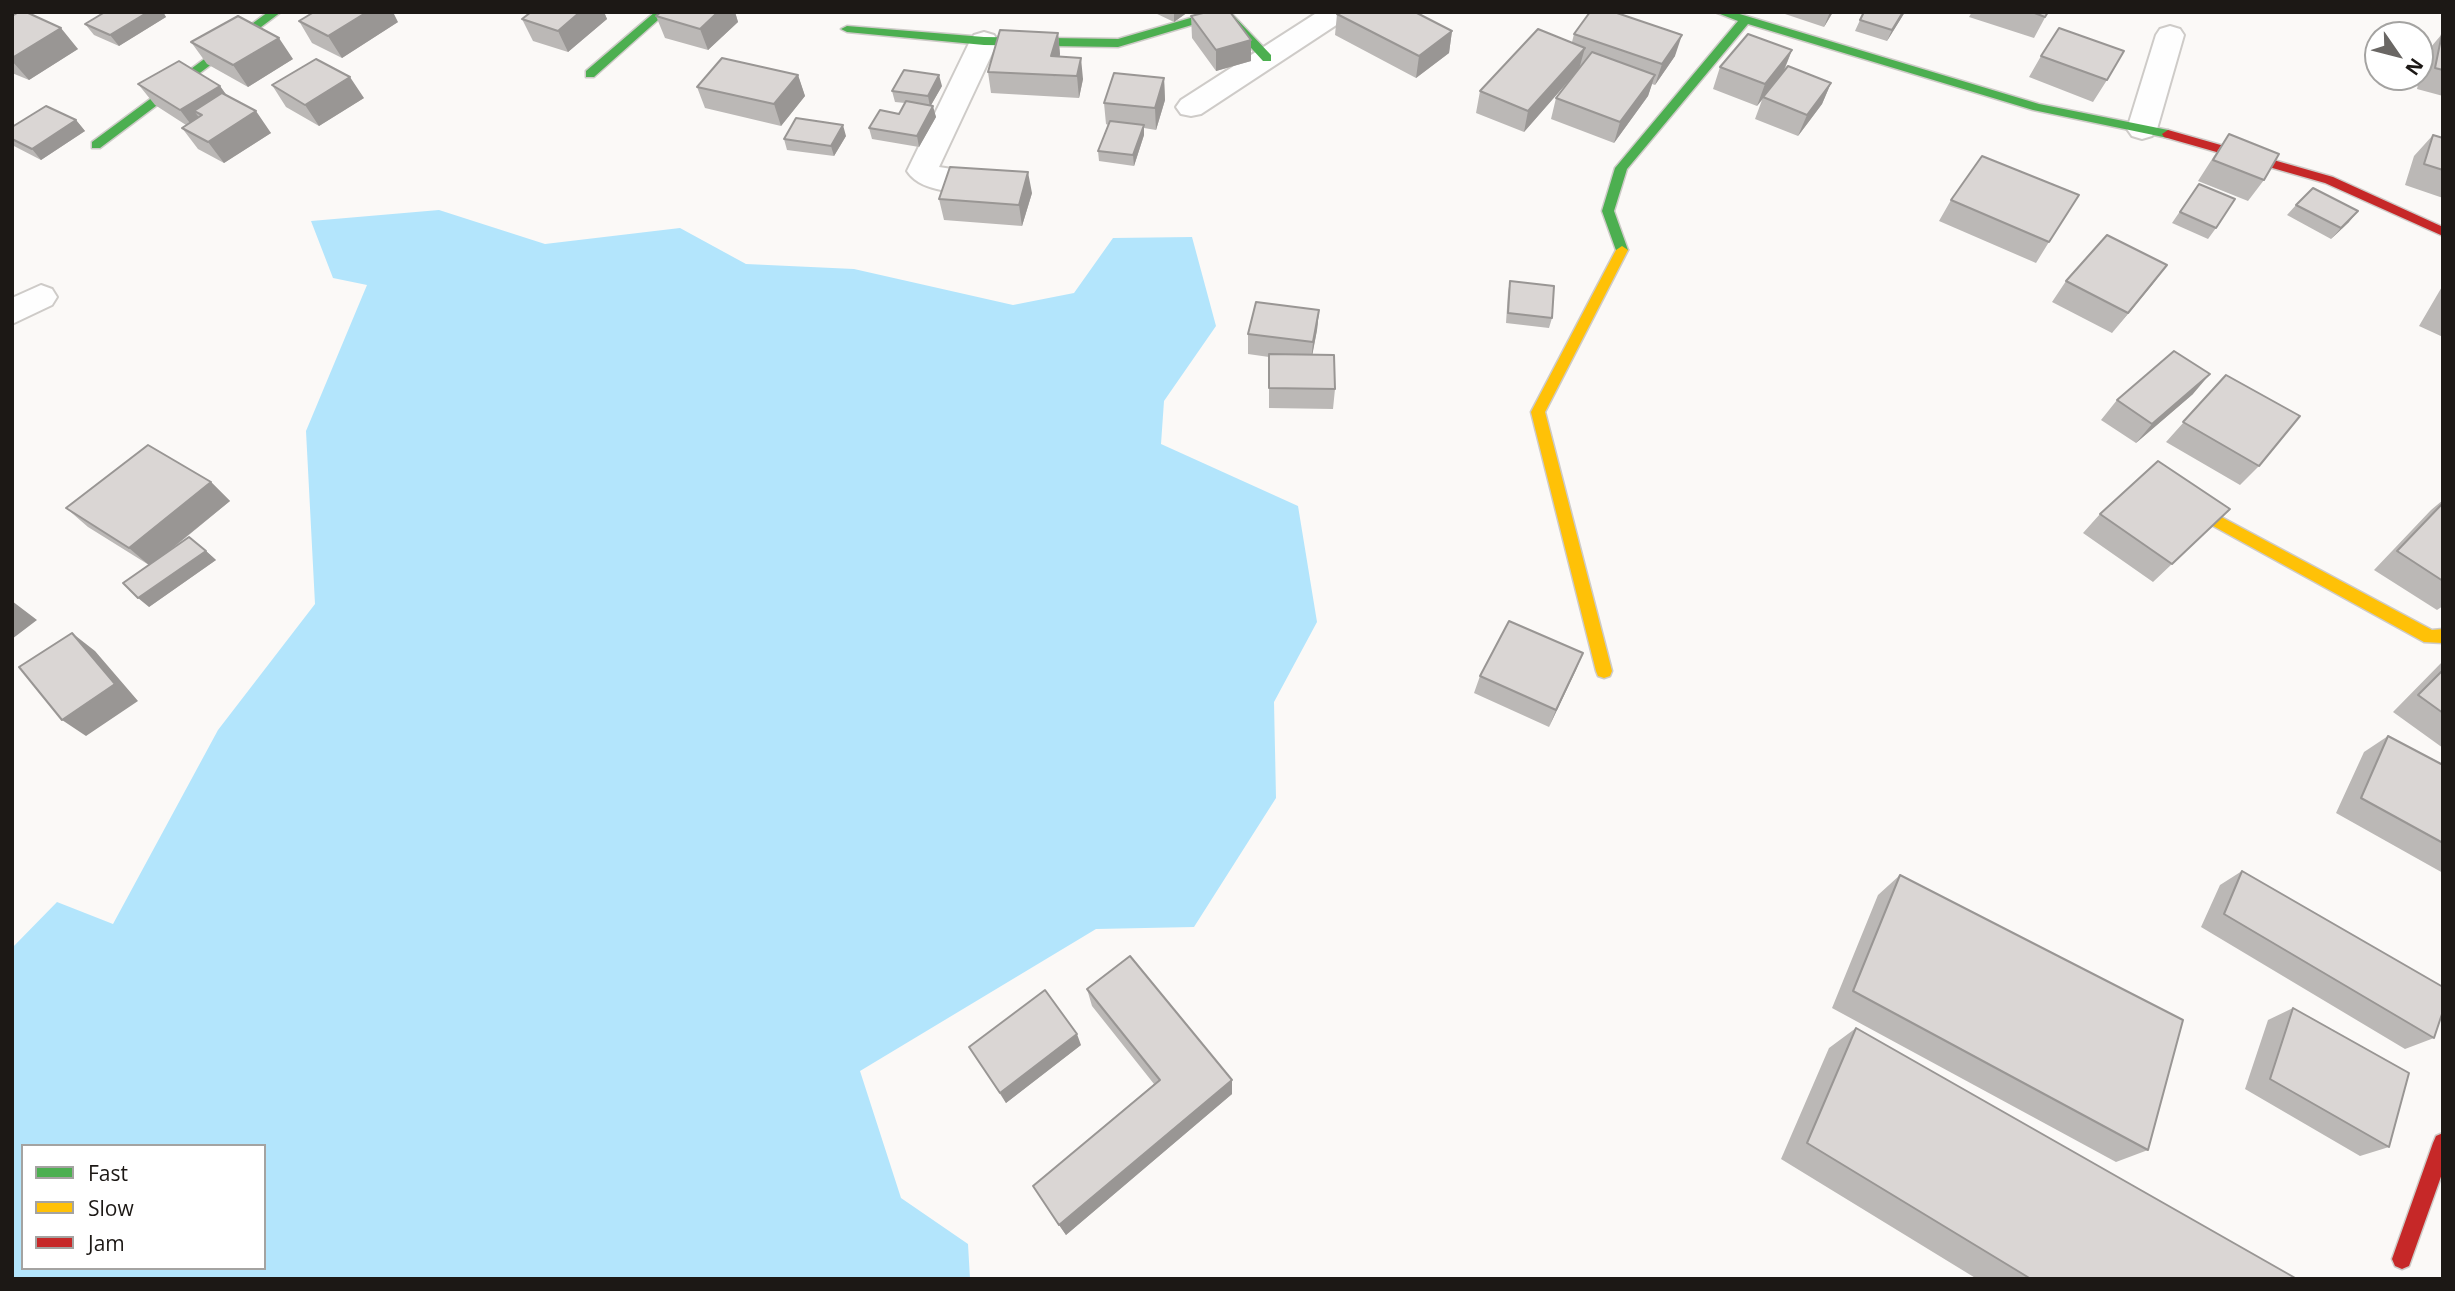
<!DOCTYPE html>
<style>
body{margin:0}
#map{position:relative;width:2455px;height:1291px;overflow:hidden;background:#fbf9f7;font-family:"Open Sans",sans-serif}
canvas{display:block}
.frame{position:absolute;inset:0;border:14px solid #1c1815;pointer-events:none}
.legend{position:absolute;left:21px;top:1144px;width:245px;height:126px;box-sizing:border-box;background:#fff;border:2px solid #a4a3a1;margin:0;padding:9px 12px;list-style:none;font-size:21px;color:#1c1815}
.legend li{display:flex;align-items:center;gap:14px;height:35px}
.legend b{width:35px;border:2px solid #a4a3a1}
.north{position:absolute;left:2364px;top:21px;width:70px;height:70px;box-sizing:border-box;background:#fff;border:2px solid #a4a3a1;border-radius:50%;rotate:125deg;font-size:19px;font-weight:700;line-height:28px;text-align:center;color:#1c1815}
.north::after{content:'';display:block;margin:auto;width:24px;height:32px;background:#6a6764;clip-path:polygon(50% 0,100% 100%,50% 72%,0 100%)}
</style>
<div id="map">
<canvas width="2455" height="1291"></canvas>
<div class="frame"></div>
<ul class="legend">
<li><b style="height:9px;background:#4caf50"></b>Fast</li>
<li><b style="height:9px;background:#ffc107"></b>Slow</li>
<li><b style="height:9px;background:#c62828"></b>Jam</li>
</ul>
<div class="north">N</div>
</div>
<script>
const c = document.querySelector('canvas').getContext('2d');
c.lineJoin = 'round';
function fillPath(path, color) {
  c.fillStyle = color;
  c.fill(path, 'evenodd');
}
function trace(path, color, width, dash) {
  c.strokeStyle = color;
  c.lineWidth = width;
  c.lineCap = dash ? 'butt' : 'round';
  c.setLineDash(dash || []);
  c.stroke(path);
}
fillPath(new Path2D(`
 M439,210L545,244L680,228L746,264L854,269L1013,305L1074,293L1113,238L1192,237L1216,326L1164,401L1161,444L1298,506L1317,622L1274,702L1276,798L1194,927L1096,929L860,1071L901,1198L968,1244L970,1279H12V948L57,902L113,924L218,730L315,604L306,431L367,285L333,278L311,221ZM23,1146H264V1268H23Z`), '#b3e5fc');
const street = new Path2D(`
 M1318,12H1351L1347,18L1201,114L1191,116L1181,114L1176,107L1181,100Z
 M2170,26L2180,29L2184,35L2157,129L2152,136L2142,139L2132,136L2127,129L2156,35L2160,29Z
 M984,32L994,35L998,41L939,167L1010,178L1014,185L1010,192L999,195C973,192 922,196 907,171L970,41L974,35Z
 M41,285L52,289L57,297L52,305L12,324V298Z`);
const fast = new Path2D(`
 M268,12H281L100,148H92V142Z
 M655,12H667L594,77H586V71Z
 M1211,12H1230L1271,55V61H1263L1222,16L1118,47L984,45L847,32L841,29L847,26L984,37L1118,39Z
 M1715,12H1733L2039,104L2168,130L2174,134L2168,138L2033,110L1748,24L1627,169L1614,211L1628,250L1622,254L1617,253L1602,211L1615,168L1738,21Z`);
const slow = new Path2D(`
 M1622,246L1628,250L1545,412L1612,671L1610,676L1604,678L1598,676L1596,671L1531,412L1616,250Z
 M2171,490L2432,630L2443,629V643L2424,642L2166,500L2164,496Z`);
const jam = new Path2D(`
 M2168,130L2333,177L2443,227V236L2325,183L2164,137L2162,134Z
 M2443,1133V1171L2409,1266L2402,1269L2395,1266L2392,1259L2433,1143L2436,1136Z`);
trace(street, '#cecbc8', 4);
trace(fast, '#cecbc8', 3);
trace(slow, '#cecbc8', 3);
trace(jam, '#cecbc8', 3);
fillPath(street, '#fefefe');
fillPath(fast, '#4caf50');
fillPath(slow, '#ffc107');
fillPath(jam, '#c62828');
fillPath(new Path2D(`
 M105,12H163L166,17L119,46L94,35L85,24Z
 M531,12H604L607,19L568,52L533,41L522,19Z
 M661,12H735L738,22L708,50L665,38L656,16Z
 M1153,12H1188L1174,22Z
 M1779,12H1833L1824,27Z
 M1905,12L1887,41L1855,31L1860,20Z
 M1972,12H2048L2034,38L1969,17Z
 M1337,14L1452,31L1449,53L1416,78L1335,35Z
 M12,16L78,49L29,80L12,73Z
 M1191,16L1251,61L1216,71L1192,38Z
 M299,21L398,22L342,58L312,43Z
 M1058,33L1060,56L1083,79L1079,98L991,93L988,72Z
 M1574,34L1675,56L1655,85L1652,84L1648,96L1614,143L1551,119L1556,98L1566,84L1524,132L1476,113L1480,91L1572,42Z
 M2442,34H2443V96L2417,89L2424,55Z
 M191,42L293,59L248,87L207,64Z
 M1792,50L1784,71L1831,83L1822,104L1798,136L1755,119L1762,100L1757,106L1713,89L1720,67Z
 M2041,56L2107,80L2093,102L2029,77Z
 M798,75L805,96L781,126L705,108L697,87Z
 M1164,78L1165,100L1156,130L1144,128V135L1134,166L1099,161L1098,151L1108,125L1106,124L1104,103Z
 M138,84L220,86L227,96L271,133L224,163L198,149L182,128L186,125L155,105Z
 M272,85L364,98L319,126L286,107Z
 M942,86L931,105L936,117L919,147L872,139L869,128L899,114L905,103L895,102L892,91Z
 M76,120L85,131L41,160L12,145V127Z
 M2229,134L2264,180L2248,201L2198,181L2214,156Z
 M2433,135L2443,138V198L2405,185L2414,156Z
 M846,136L834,156L787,150L784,139Z
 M1032,193L1022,226L944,220L939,199Z
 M2191,195L2216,228L2208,239L2172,223Z
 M1951,200L2049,242L2036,263L1939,221Z
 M2296,205L2349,222L2331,239L2287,215Z
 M2167,265L2112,333L2052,302L2066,281Z
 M1510,281L1552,318L1549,328L1506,323L1508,292Z
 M2443,285V337L2419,326Z
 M1319,310L1317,330L1312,355L1335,389L1333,409L1269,408V357L1248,354V334Z
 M2226,375L2259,466L2240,485L2166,442Z
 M2193,394L2136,443L2101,420L2117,400Z
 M211,482L230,501L167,553L206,551L216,560L149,607V565L88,527L66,508Z
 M2443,500V606L2437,610L2374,570L2431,510Z
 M2230,509L2153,582L2083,533L2100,514Z
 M1583,653L1549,727L1474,693L1480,676Z
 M2443,661V748L2393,712Z
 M2388,736L2443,765V873L2336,813L2364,752Z
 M2242,871L2434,1038L2405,1049L2201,927L2220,885Z
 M1900,875L2148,1150L2116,1162L1832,1008L1878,895Z
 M1087,989L1232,1094L1066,1235L1033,1186L1154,1084L1092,1006Z
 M2293,1008L2389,1147L2360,1156L2245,1089L2268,1020Z
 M1856,1028L2297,1279H1977L1781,1159L1829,1048Z
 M1081,1045L1006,1103L969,1047Z`), '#bbb8b6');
fillPath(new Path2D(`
 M148,12H163L166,17L119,46L110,35Z
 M367,12H393L398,22L342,58L328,36Z
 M580,12H604L607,19L568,52L558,31Z
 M718,12H735L738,22L708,50L700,29Z
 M1174,12H1188L1174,22Z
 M1830,12H1833L1824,27Z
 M1903,12H1905L1887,41L1892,30Z
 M61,28L78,49L29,80L12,61V58Z
 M1452,31L1449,53L1416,78L1419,56Z
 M1058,33L1060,54L1054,77L1051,56Z
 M1682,35L1675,56L1655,85L1662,64Z
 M279,38L293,59L248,87L233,65Z
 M1251,40V61L1216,71V50Z
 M1585,48L1579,69L1524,132L1528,111Z
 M1792,50L1783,72L1757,106L1765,84Z
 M1081,58L1083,79L1079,98L1077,76Z
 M798,75L805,96L781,126L774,104Z
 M939,75L942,86L930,107L928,96Z
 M1655,75L1648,96L1614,143L1620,122Z
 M350,77L364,98L319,126L305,105Z
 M1164,78L1165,100L1156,130L1155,108Z
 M1831,83L1822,104L1798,136L1807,115Z
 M220,86L235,107L194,111L205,125L196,131L180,110Z
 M933,106L936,117L919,147L917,136Z
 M256,111L271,133L224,163L208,142Z
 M76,120L85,131L41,160L32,149Z
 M843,125L846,136L834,156L831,146Z
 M1144,125V135L1134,166L1133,155Z
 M1028,172L1032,193L1022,226L1019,205Z
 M2358,211L2349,222L2331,239L2341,228Z
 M2167,265L2152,285L2112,333L2128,313Z
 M1319,310L1317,330L1311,362L1313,342Z
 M2210,374L2193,394L2136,443L2152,424Z
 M211,482L230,501L150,566L129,548Z
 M206,551L216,560L149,607L138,598Z
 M12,601L37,620L12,639Z
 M72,633L95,651L138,701L86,736L62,720Z
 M1583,653L1576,670L1549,727L1556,710Z
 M1077,1034L1081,1045L1006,1103L1000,1093Z
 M1232,1080V1094L1066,1235L1059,1225Z`), '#999694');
const building = new Path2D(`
 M19,12H26L61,28L12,58V16Z
 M105,12H148L110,35L85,24Z
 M314,12H367L328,36L299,21Z
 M531,12H580L558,31L522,19Z
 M661,12H718L700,29L656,16Z
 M1207,12H1230L1251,40L1216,50L1191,16Z
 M1339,12H1415L1452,31L1419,56L1337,14Z
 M1590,12H1614L1682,35L1662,64L1574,34Z
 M1864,12H1903L1892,30L1860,20Z
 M2032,12H2048L2045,17Z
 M238,16L279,38L233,65L191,42Z
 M2059,28L2124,51L2107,80L2041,56Z
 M1538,29L1585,48L1528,111L1480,91Z
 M1000,30L1058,33L1051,56L1081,58L1077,76L988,72Z
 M1748,34L1792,50L1765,84L1720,67Z
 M2442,34H2443V70L2435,68Z
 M1592,52L1655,75L1620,122L1556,98Z
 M722,58L798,75L774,104L697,87Z
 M316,59L350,77L305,105L272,85Z
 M179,61L220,86L180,110L138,84Z
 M1788,66L1831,83L1807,115L1763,97Z
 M904,70L939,75L928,96L892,91Z
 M1114,73L1164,78L1155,108L1104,103Z
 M222,93L256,111L208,142L182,128L202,115L194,111Z
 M906,101L933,106L917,136L869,128L880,110L899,114Z
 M46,106L76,120L32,149L12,139V127Z
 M796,118L843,125L831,146L784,139Z
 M1110,121L1144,125L1133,155L1098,151Z
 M2229,134L2279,154L2264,180L2213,160Z
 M2433,135L2443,138V170L2424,164Z
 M1982,156L2079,195L2049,242L1951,200Z
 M950,167L1028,172L1019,205L939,199Z
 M2199,184L2235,199L2216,228L2180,212Z
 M2313,188L2358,211L2341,228L2296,205Z
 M2107,235L2167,265L2128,313L2066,281Z
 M1510,281L1554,286L1552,318L1508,313Z
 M1256,302L1319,310L1313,342L1248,334Z
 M2174,351L2210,374L2152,424L2117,400Z
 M1269,354L1334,355L1335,389L1269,388Z
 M2226,375L2300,416L2259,466L2183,422Z
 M148,445L211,482L129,548L66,508Z
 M2158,461L2230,509L2172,564L2100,514Z
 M2443,503V581L2397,551Z
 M189,537L206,551L138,598L123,583Z
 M1509,621L1583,653L1556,710L1480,676Z
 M72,633L115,684L62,720L19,667Z
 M2443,670V713L2418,695Z
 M2388,736L2443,765V843L2361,798Z
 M2242,871L2443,987V1011L2434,1038L2224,914Z
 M1900,875L2183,1020L2148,1150L1853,991Z
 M1130,956L1232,1080L1059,1225L1033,1186L1160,1080L1087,989Z
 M1045,990L1077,1034L1000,1093L969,1047Z
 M2293,1008L2409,1073L2389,1147L2270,1079Z
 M1856,1028L2297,1279H2031L1807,1143Z`);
fillPath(building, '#dad6d4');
trace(building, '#999694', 2);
</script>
